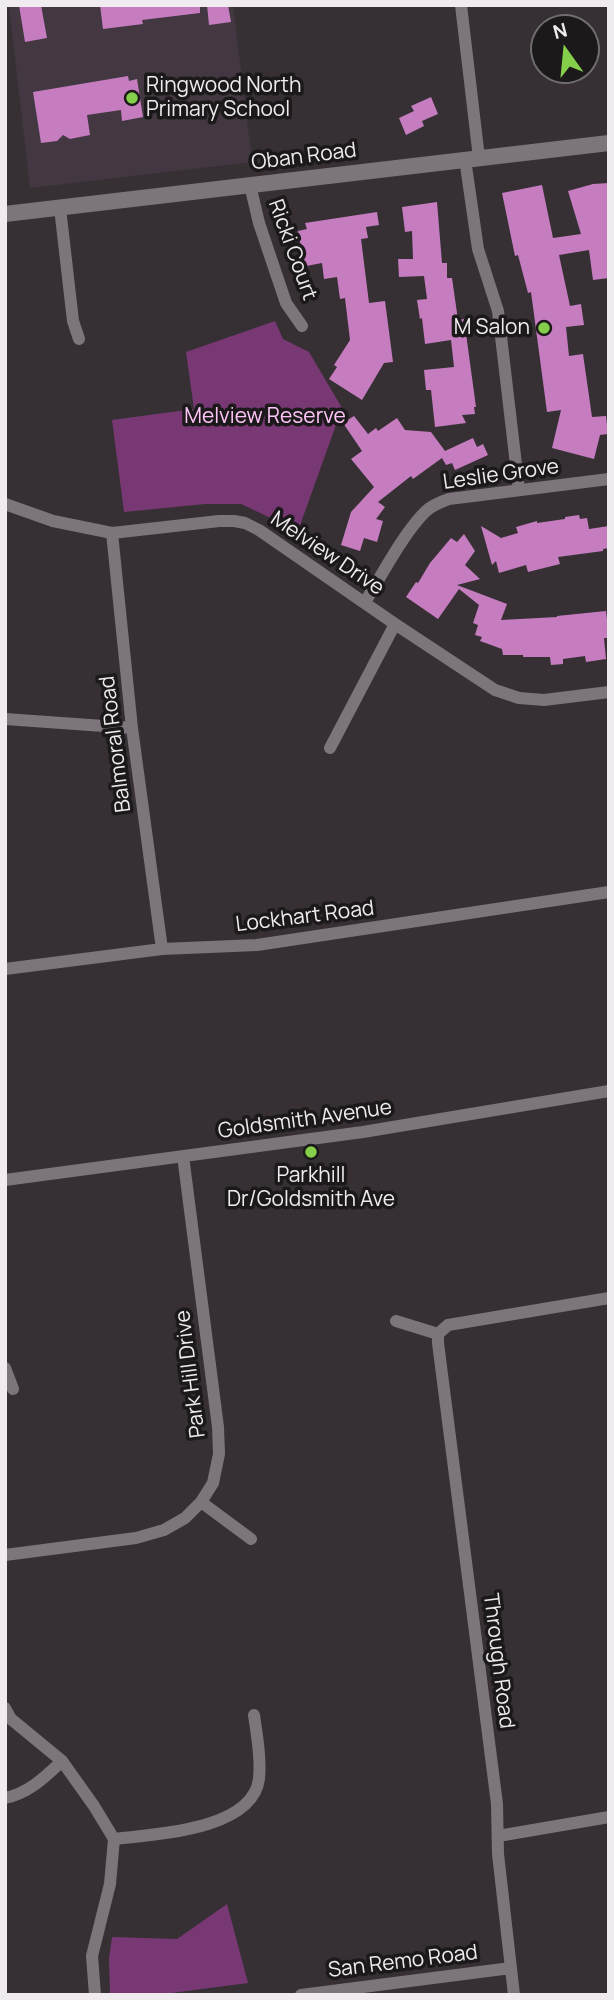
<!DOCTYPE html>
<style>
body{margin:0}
#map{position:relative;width:614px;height:2000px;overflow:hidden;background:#363035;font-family:Manrope,sans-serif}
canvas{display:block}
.frame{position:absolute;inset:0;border:7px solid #efebef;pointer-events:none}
.north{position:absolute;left:530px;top:14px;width:70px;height:70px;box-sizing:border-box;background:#1c191b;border:2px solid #706d70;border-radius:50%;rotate:345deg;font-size:19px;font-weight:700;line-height:28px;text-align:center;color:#efebef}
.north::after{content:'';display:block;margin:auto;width:24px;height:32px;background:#86cf4b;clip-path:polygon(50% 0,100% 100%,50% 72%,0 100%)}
</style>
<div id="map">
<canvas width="614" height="2000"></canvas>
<div class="frame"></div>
<div class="north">N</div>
</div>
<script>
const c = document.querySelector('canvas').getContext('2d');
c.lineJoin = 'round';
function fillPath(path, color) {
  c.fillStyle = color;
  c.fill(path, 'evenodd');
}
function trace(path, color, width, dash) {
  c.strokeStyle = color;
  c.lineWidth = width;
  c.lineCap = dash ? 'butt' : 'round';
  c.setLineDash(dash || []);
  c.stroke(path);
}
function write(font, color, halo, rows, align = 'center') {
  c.font = font + ' Manrope,sans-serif';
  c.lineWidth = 7;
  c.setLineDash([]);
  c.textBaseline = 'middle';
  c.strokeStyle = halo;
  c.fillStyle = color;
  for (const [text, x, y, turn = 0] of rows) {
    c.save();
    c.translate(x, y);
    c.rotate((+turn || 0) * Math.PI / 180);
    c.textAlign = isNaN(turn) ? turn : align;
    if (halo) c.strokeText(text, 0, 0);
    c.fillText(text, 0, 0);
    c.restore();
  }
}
fillPath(new Path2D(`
 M9,5H233L252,162L30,188Z`), '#433842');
fillPath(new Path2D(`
 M275,321L283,339L309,352L342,408L298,531L241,504H205L124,512L112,420L194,409L186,352Z
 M227,1904L248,1983L156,1995L110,1994L109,1959L112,1937L177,1939Z`), '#783874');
fillPath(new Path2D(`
 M19,5H41L47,38L25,42Z
 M100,5H200V13L142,20L143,24L103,29Z
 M207,5H228L231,22L209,25Z
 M128,76L129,81L137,79L143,117L122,121L121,110L87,115L90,135L70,139L63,135L57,141L41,143L33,92Z
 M431,97L438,114L422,121L424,126L406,135L399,118L414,111L411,106Z
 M609,183V278L593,280L589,250L559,255L570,306L581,304L584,325L566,327L569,356L583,354L592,417L606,416L608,434L600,435L594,459L552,448L561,410L547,412L531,292L528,293L518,255L515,256L502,193L542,185L553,238L581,234L568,191L593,184Z
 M437,202L442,263H447V278H452L458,320L464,319L476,407H474L475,414L462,415L466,423L435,427L431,390H426L424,370L454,367L451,340L425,344L422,318L420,319L417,300L427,299L424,276L399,277L398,259H413L412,231L405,232L402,207Z
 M377,212L379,225L366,227L368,238L361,239L369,303L385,301L393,362L384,363L362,400L329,379L337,367L334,365L350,340L345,298L340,299L337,277L324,279L322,263L296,268L295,259L302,252L298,231L307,229L305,223Z
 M354,416L368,434L376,428L378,431L397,418L405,430L431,432L445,451L473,438L477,447L483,444L488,455L455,470L452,463L446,465L442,458L413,479L411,476L378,502L385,507L376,519L383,521L377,542L364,538L360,551L341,545L351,512L374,487L351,459L362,451L343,423Z
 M579,515L580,519L587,518L589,529L609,526V548L603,549V551L558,557L560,564L528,572L526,565L499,573L496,561L492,565L481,526L501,538L518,533L516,527L537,521V523L565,519V517Z
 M464,534L475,551L465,565L480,579L457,585L507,604L501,620L557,617V616L606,611L607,619H609V638H604L606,659L586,662L585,656L563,659V664L551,665L550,657H523V655H503L502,649L480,641L482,637L475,635L478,625L473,623L479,605L459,589L438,619L406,597L416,582L418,583L430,563L451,538L457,542Z`), '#c67dc0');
trace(new Path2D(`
 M461,5L479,158
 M465,159L478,249L498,311L519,490
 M250,185L259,223L286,303L302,326
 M60,208L73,321L79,339
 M5,504L53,521L112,533L219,521H234L245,523L259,530L395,624L495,690L519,698L544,700L609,692
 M112,533L132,728L162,949
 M365,602C382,575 403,534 425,512C432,505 440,502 449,499L609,479
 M5,719L132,728
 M330,748L395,624
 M5,969L162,949L257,945L609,892
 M5,1180L363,1132L609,1091
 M396,1321L438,1334L448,1325L609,1298
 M438,1334V1343L497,1804L498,1854L514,1995
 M5,1368L13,1389
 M201,1502L251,1539
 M5,1555L136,1538L164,1530L185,1518L201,1502L213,1483L219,1454L218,1427L183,1156
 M5,1708L11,1719L62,1761L94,1806L114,1839L110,1884L92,1956L95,1995
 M5,1798C29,1793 45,1777 62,1761
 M498,1836L609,1817
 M114,1839C153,1834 252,1831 259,1779C261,1758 257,1736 254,1715
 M301,1995L511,1968`), '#7c767c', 12);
trace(new Path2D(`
 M5,214L609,143`), '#7c767c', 16);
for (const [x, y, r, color] of [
 [132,98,7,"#86cf4b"],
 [544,328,7,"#86cf4b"],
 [311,1152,7,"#86cf4b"]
]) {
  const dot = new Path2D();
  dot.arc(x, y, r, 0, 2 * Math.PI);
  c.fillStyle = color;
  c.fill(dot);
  trace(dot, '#1c191b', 2.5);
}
write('21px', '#efebef', '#1c191b', [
 ["Ringwood North",146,86],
 ["Primary School",146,110],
 ["M Salon",530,328,"right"],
 ["Parkhill",311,1176,"center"],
 ["Dr/Goldsmith Ave",311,1200,"center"]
], 'left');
write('21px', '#efebef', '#1c191b', [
 ["Oban Road",304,157,-7],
 ["Ricki Court",292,250,70],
 ["Leslie Grove",501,475,-8],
 ["Melview Drive",327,554,34],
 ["Balmoral Road",116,744,-97],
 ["Lockhart Road",305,917,-7],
 ["Goldsmith Avenue",305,1120,-8],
 ["Park Hill Drive",191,1374,-97],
 ["Through Road",498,1661,83],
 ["San Remo Road",403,1962,-7]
]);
write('21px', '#fec4f8', '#1c191b', [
 ["Melview Reserve",265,417]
]);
</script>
